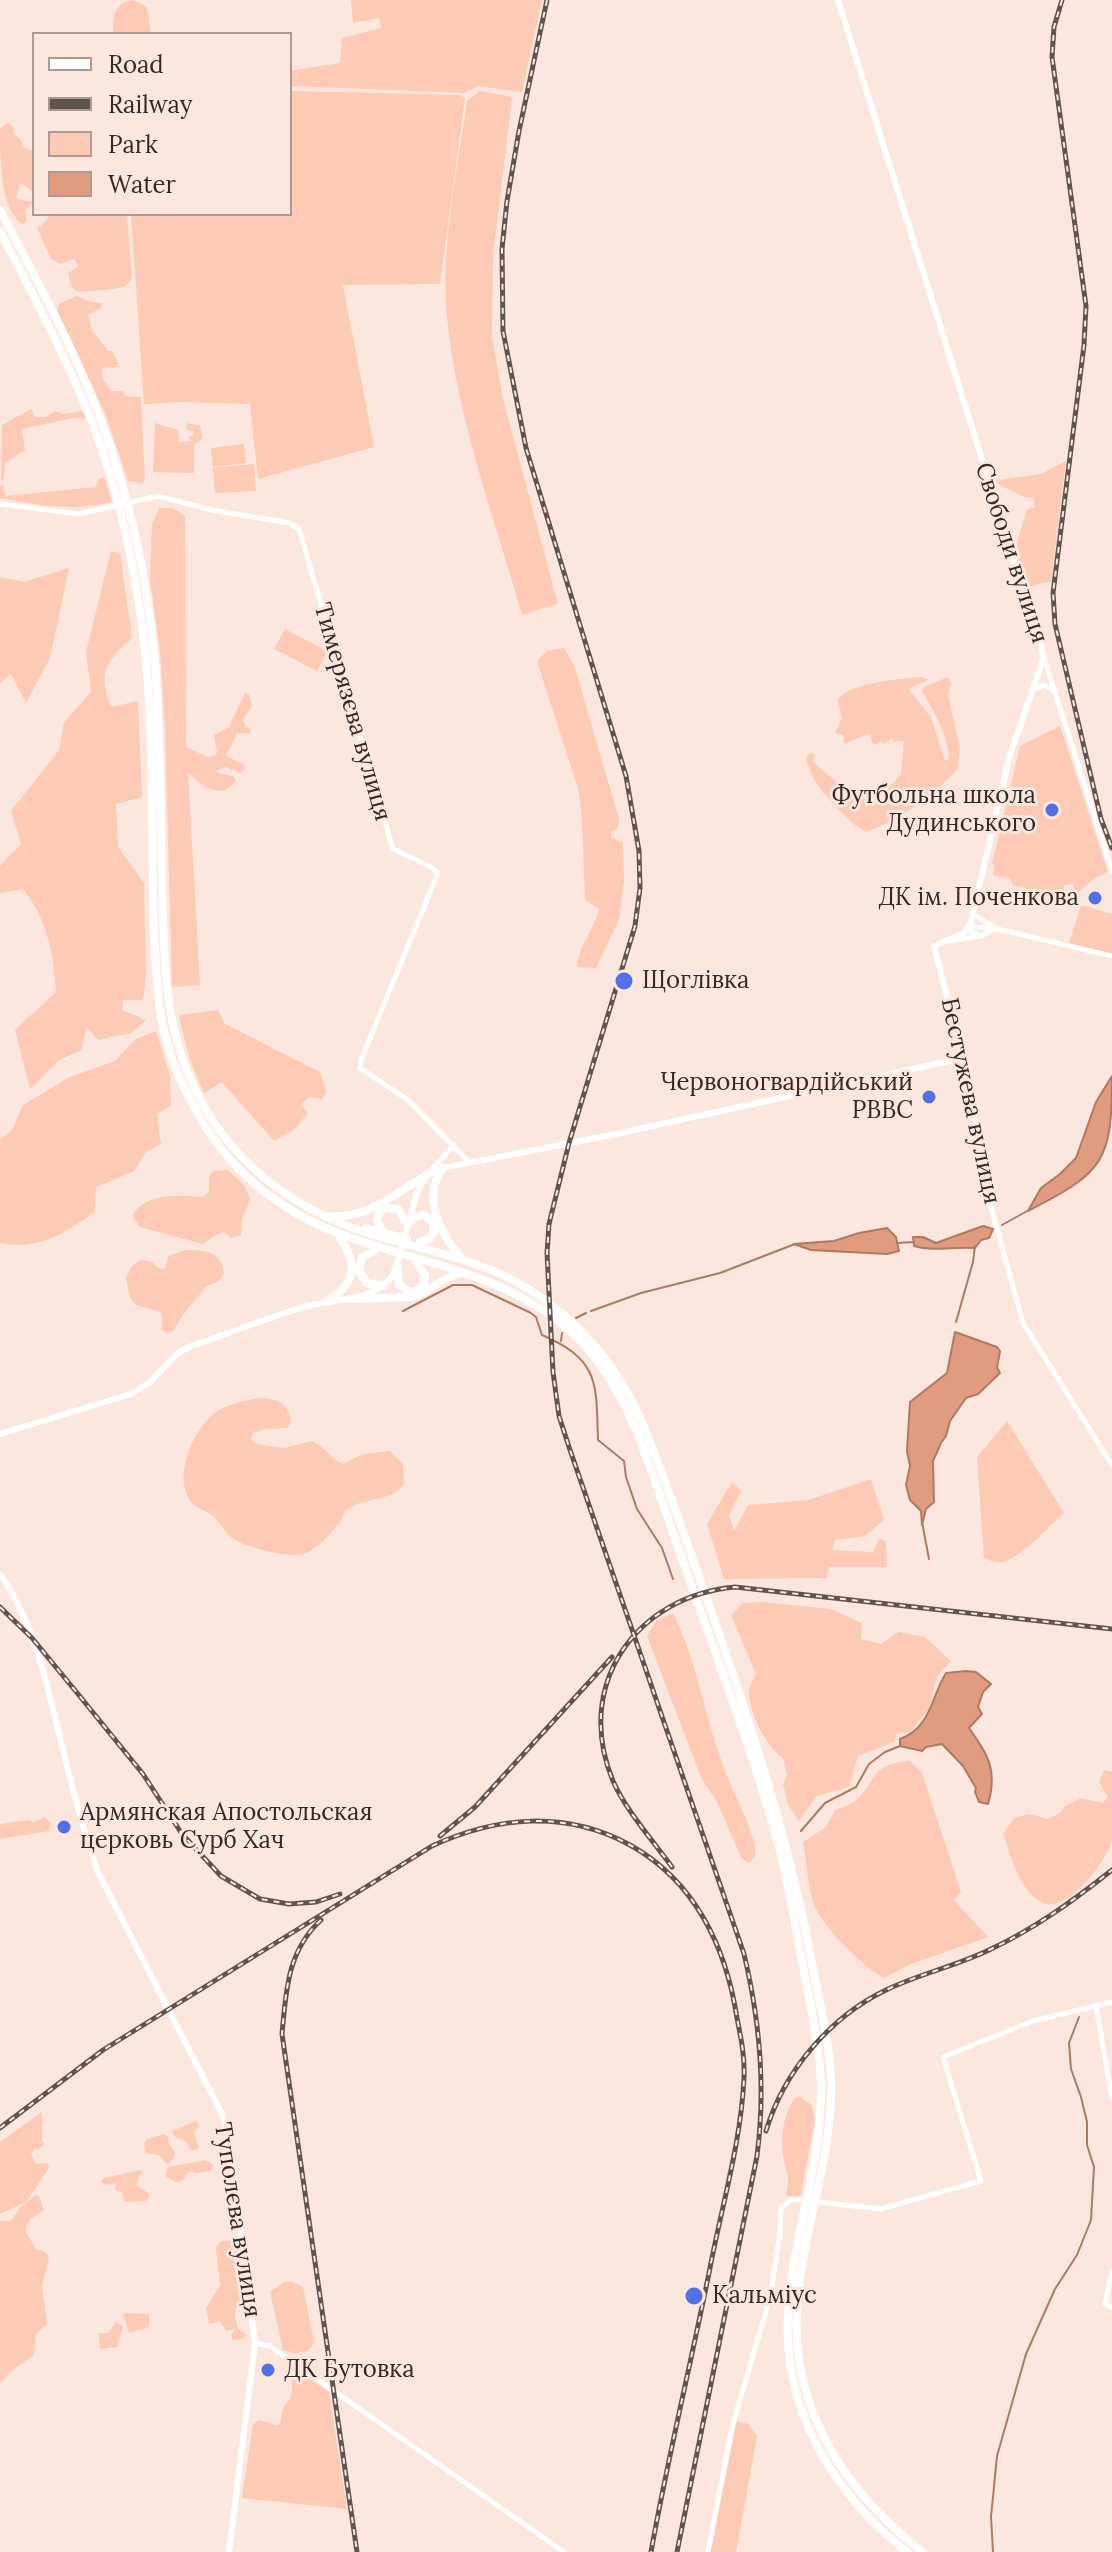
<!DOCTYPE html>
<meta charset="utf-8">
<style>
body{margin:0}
#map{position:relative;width:1112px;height:2552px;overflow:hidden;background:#fce7df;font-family:Lora,serif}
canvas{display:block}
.legend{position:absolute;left:32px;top:32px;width:260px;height:184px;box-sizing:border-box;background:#fce7df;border:2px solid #ac9b95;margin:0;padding:10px 14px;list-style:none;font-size:24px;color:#332925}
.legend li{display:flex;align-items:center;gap:16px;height:40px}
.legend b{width:40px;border:2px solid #ac9b95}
</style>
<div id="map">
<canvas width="1112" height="2552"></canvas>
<ul class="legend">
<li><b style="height:10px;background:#fff"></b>Road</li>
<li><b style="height:10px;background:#60544f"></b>Railway</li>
<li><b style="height:22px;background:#fccab5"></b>Park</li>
<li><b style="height:22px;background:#e19c7f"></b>Water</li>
</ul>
</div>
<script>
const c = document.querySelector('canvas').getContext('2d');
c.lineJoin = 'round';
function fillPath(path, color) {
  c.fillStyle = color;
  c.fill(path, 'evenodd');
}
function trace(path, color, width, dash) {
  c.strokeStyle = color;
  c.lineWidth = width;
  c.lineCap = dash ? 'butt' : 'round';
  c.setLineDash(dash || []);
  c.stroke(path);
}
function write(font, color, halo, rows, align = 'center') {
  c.font = font + ' Lora,serif';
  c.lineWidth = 6;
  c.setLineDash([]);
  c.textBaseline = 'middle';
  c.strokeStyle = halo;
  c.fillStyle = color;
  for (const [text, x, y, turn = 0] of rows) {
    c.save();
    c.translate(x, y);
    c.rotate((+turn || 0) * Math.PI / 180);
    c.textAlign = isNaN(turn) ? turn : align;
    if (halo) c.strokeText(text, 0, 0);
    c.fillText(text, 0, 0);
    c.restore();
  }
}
fillPath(new Path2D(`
 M133,0L147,7L151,34H114C112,19 114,2 133,0Z
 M351,0H542L522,92L478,86L465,93L290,86V71L340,63L342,38L381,28L379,18L353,23Z
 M290,91L460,95L465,98L440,284L343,285L374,447L258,479L250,404L181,402L144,404L131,214H290Z
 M480,91L512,97L493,256L492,337L503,399L558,604L522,615C495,520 459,424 448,326C439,251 457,175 467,101Z
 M7,123L13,127L14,134L21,140L24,148L34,152V191L20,183L16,199L34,202L25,210L26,222L22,224C0,210 0,158 0,129Z
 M49,214H127L132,277C129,282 129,284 123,287C117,289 80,293 76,291C70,287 70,279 68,273L79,266L74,259L61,264L51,259L37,228L46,221Z
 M77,296L87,301L102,303L101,308L88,315L92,330L108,351H112L120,367L102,368L103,379L111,391H123L125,396L141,397L145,480L142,483L128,481L105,413L57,311L59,304Z
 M31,409L35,417H46L55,411L65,414L83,411L86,419L73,418L22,429L25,450L5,463L4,479L1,481L2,425Z
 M155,423L178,430L179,442L192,441L187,437L192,436L194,431L186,429L187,423L200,426L202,438L197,443L194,442V473L153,472Z
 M244,444L246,463L213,467L211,448Z
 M1066,461L1051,581L1027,587L1015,548L1027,510L1035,507L1033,497L1026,498L992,481L1041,474Z
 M254,464L256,491L215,493L213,468Z
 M104,477L112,502C73,512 39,505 0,498V487L3,484L5,496L96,487L98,479Z
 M159,508H173L185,516L186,747L208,757L214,756L217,753L214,735L229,727L245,693L249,694L252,706L243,720L246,727L251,728L250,734L237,733L226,756L243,764L245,768L240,773L226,767L216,771L218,773L233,776L236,780C222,803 198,784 188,772L200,985L172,987L165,729L160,651L150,579L152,524Z
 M111,551L120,553L132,638C106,663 97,671 111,707L138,701L142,797L116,804L118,847L144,883L146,975L143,1000H123L122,1010L146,1020L131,1033L98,1040L87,1028L81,1050L58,1061L30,1089L15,1030L56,992C54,955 47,919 23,889L0,893V866L21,844L11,811L59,750L64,722L91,692L86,652Z
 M69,568L50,658L26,703L11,674L0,683V577L24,582Z
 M285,629L327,651L317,671L274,649Z
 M564,648L574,665L619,819L618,828L611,832V837L623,843L624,880L619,920L596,968L577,967C579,945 594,930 599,909L585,900L582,819L579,792L537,661L547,651Z
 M922,677L928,680L908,689L931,717L945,761L949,759C948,734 934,712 922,691L924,687L948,677L951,684L948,695L960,748L958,768L929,798L890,822L866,832C851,823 848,819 837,807C821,790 811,780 806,757L811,753L815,755L813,762L850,793L877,804L886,798L899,802L924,789L883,794L901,774L904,741L894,742L892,737L886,744L881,741L875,745L872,742L870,733L844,744L843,735L835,733L842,718L837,700C851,682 900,679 922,677Z
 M1060,726L1108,872L1095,878L1077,893L1074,895L1073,884L1064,885V895H1050L1013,885L1010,879L993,875L995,865L992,864L1020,746Z
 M1081,905L1112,914V954L1069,944Z
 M218,1010L225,1024L320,1072L326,1092L322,1100L310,1096L300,1105L308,1113L296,1128L274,1141L222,1082L204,1093C192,1067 184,1043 179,1015Z
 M156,1031L170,1076L171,1105L157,1115L161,1144L146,1152L134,1171L96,1187L95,1212C64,1233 39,1251 0,1243V1140L12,1130L23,1105L70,1077L115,1061L136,1039Z
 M228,1170L244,1185L250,1199L242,1220L241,1235L231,1238L224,1232L216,1235L203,1244L140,1227L132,1216C145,1192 181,1195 203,1197L209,1192V1177L213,1171Z
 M185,1250C200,1250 218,1250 223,1267C224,1272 224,1275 220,1279C216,1284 208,1284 204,1289C193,1303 182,1314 174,1330L167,1333L161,1329L163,1319L160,1312C133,1302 132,1312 126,1278L131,1267L140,1260L152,1262L158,1268L165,1269L168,1256Z
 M260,1398C278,1398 288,1404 291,1422L287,1428L264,1429L253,1433L251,1440L257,1444L284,1448L311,1441C325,1446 328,1457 343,1464L363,1454L390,1451L403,1464L404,1483C391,1503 367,1496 350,1508C344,1511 343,1517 339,1523C331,1533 316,1551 303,1554C288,1558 244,1547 232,1538C224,1532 220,1521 212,1515C203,1509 194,1508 188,1497C176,1473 191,1436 209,1418C221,1405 244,1401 260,1398Z
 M1007,1421L1064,1513C1050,1525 1020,1559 1003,1562C997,1563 990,1560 984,1559L977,1457Z
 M871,1479L884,1520L865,1536L835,1540L832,1550L873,1552L879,1539L886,1541L887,1567H829L827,1578L724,1579L707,1524L732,1482L741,1491L729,1515L734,1531L748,1505L809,1500Z
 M763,1602L831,1609L862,1623L861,1639L881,1644L898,1632L925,1637L951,1661L938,1675L928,1710L910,1732L897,1734L894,1742L858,1756L849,1787L817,1796L799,1821L788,1805L783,1784L787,1775L783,1758C766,1747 745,1707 750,1687C751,1682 754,1678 756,1674L731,1615L743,1603Z
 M673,1613C698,1663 705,1721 726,1773C737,1803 751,1821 756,1854L750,1863L742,1859L716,1800L702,1780L647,1636L656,1621Z
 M910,1761L922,1773L961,1892L954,1900L988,1937L911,1964L884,1978C862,1966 829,1933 817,1911C808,1895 807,1861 803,1842L826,1827L835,1810C842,1807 853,1804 859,1798C880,1774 871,1765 910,1761Z
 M1104,1770L1112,1772C1112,1793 1112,1819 1112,1840C1108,1860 1066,1914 1043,1903C1019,1891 1012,1857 1003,1834L1014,1818L1029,1814L1048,1819L1060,1813L1065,1806L1081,1798L1103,1803L1108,1797L1099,1782Z
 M45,1817L51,1824L49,1831L0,1839V1824L28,1820L34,1822Z
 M800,2097L812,2105L815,2120L801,2193L797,2197L787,2196C786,2191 788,2187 788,2183C789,2174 784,2164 783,2156C781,2136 783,2114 795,2098Z
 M42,2112V2142L45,2143L39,2150L34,2149L31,2154L36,2164L48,2163L49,2168L26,2202L0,2214V2142Z
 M196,2121L199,2125L194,2133L199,2148L191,2151L186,2141L174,2136L172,2131Z
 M164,2134L168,2137L169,2143L175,2152L173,2159L167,2165L159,2155L146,2153L144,2144L147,2139Z
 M206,2160L213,2165L211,2171L196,2173L190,2171L182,2181L176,2182L165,2176L168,2167Z
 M140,2170L142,2173L138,2178L137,2185L149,2194V2198L145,2201L124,2202L123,2193L115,2190L116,2183L106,2185L101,2182L104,2178Z
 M36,2195L39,2196L44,2210L30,2219L25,2230L36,2249L45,2252L49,2258L42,2286L47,2324L36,2334L34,2355L10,2372L0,2383V2221H11L20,2207Z
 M237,2240L240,2243L243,2262L241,2269C247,2281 248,2295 243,2307L236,2308L235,2315L238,2329L247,2335L243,2339L233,2340L231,2335L235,2329L226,2331L220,2321L209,2324L206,2308L220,2285L216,2247L221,2241Z
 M284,2282H293L303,2287L314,2342C310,2355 294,2355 283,2350L270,2292Z
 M126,2313L149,2314V2327L129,2333L123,2315Z
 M116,2322L123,2326L117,2347L100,2349L99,2333H109Z
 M287,2363L329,2392L347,2509L242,2498L253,2424L260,2420L275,2425L280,2424L283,2408C298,2392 291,2383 287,2363Z
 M737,2421L748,2424L757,2436L736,2552H710Z`), '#fccab5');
const water = new Path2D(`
 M1112,1076C1112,1162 1104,1172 1028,1211L1041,1188L1060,1174L1076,1158L1096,1102Z
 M983,1226L993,1229L989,1238L981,1240L975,1248C954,1246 934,1252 914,1246L913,1237H923L936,1243Z
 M887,1228L896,1237L899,1251L887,1254L811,1250L794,1244L834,1241L859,1233Z
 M955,1332L997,1347L1000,1351L997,1368L1000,1373L978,1394L966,1398L950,1421L946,1436L941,1443L933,1461L934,1502L926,1509L922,1525L921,1511L910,1500L906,1485L910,1466L907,1451L910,1402L947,1373Z
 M966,1671L976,1672L991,1684L983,1692L978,1707L982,1714L969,1728C988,1755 998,1770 988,1804L979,1802L975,1792L976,1788L963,1766L942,1744L926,1747L922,1751L900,1746V1739C931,1728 931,1697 946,1673Z`);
fillPath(water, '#e19c7f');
trace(water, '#ad7a64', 2);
trace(new Path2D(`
 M1002,1225L1029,1210
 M897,1243L914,1242
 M403,1311L453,1285H472L531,1313L536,1317L542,1335C600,1360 596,1383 598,1440L624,1461L626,1477L637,1509L662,1548L673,1579
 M591,1311L641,1293L720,1273L795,1244
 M576,1318L586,1313
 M956,1322L973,1262L975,1246
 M561,1341L562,1333
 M922,1522L929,1559
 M801,1831L825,1803L856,1787L869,1764L885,1752L900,1746
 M993,2552L991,2517L997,2456L1026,2354L1055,2289L1077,2255L1091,2220L1094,2167L1087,2145V2122L1081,2097L1071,2069L1069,2043L1079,2017`), '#ad7a64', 2);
trace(new Path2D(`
 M0,504L79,514L158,496L212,510L289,523L299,529L393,849L431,867L438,873L361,1060L360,1068L408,1100L469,1162
 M1044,658L1112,871
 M1034,690L1043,685L1053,690
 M973,914L995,928
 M969,926L1002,930L1112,956
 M967,930L981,936L995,929
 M951,941L981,936
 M963,1058L991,1207L1023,1323L1112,1465
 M428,1174L454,1145
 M1096,2006L1112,2097
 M1112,2271L1105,2304L1112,2308
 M255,2343L270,2346L564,2552
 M708,2552L732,2427L770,2298L780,2233L781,2208L792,2199L880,2209L981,2181L943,2057L1033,2021L1112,2002`), '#fff', 5);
trace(new Path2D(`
 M0,1434L131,1394L149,1383L178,1353L189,1347L284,1313L311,1305L364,1296L383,1286L393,1275L397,1264L417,1192L427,1175L443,1168L616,1134L963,1058L934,946L964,933L971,922L1009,758L1044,657L838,0
 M0,1574C30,1616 43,1668 55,1717C68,1770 80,1822 98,1872L222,2114L228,2133L255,2343L229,2552`), '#fff', 6);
trace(new Path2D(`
 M0,210C31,269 63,328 89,390C127,480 148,576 156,673C160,743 161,814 162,884C164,942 163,1002 182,1057C212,1148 283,1207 373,1235C419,1249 468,1257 511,1279C573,1312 618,1364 645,1429C668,1487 688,1546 709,1605C750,1722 788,1836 811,1958C818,1997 829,2038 831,2078C835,2178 779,2276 802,2376C819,2451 864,2505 922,2552
 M0,231C32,293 66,356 92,422C118,489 134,562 143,633C158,756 147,880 159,1003C164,1046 180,1084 202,1121C235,1176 286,1215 346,1236C423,1264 504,1273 568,1329C600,1356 621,1396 638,1434C663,1502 686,1571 711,1640C735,1708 760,1776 779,1847C789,1886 795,1926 803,1966C809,1999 817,2033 820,2067C830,2175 768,2276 794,2384C811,2453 852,2508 907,2552
 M443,1168C422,1195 439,1233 460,1256
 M332,1216C369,1219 396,1192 427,1175
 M366,1228L407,1239
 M383,1232L377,1220L379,1213L385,1208L398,1209L407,1224L415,1217L424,1215L432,1221L434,1232L429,1239L420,1242
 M374,1251L362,1257L359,1271L367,1283L383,1286
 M397,1264L399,1285L410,1292L418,1290L424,1283L425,1275L416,1262
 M350,1299L412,1297C430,1292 441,1278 460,1273
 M326,1302C354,1285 360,1266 340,1238`), '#fff', 8);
const rail = new Path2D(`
 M547,0L519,131L507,201L502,249L503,331L526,448L626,776L639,851L640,888L635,926L569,1143L549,1224L547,1253L553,1372L559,1416L569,1447L744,1954C760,2021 766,2087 757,2156L677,2552
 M1062,0L1054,27L1052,57L1086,306L1084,345L1053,593L1055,624L1101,819L1112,848
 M0,1607L32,1638L78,1694L143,1774L182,1834L221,1876L260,1899L289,1904L316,1902L340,1894
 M440,1836L475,1807L612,1657
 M672,1867C653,1841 625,1809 613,1781C573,1685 636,1596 735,1587L1112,1629
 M321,1920C287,1951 286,1992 282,2034L357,2552
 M0,2128L103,2050L432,1846C497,1816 566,1810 630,1845C695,1881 726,1947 737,2018C741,2038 745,2057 744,2078C741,2142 722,2205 710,2268C691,2363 668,2457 651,2552
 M766,2131C784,2071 830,2017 886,1990C919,1974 956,1966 989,1950C1034,1929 1073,1901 1112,1870`);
trace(rail, '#60544f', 5);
trace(rail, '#fce7df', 2, [6]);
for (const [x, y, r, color] of [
 [1052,810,8,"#5470e5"],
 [1095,898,8,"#5470e5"],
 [624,981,10,"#5470e5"],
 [929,1097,8,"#5470e5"],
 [64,1827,8,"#5470e5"],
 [694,2296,10,"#5470e5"],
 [268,2370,8,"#5470e5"]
]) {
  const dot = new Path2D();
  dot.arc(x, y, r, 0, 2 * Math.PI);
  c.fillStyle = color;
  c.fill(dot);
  trace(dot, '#fce7df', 3);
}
write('24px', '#332925', '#fce7df', [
 ["Свободи вулиця",1011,553,72],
 ["Тимерязєва вулиця",352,712,74],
 ["Бестужева вулиця",970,1101,78],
 ["Туполєва вулиця",237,2220,81]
]);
write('24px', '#332925', '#fce7df', [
 ["Футбольна школа",1036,796,"right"],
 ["Дудинського",1036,824,"right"],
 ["ДК ім. Поченкова",1079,898,"right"],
 ["Щоглівка",642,981],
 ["Червоногвардійський",913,1083,"right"],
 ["РВВС",913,1111,"right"],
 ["Армянская Апостольская",80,1813],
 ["церковь Сурб Хач",80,1841],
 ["Кальміус",712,2296],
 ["ДК Бутовка",284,2370]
], 'left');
</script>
